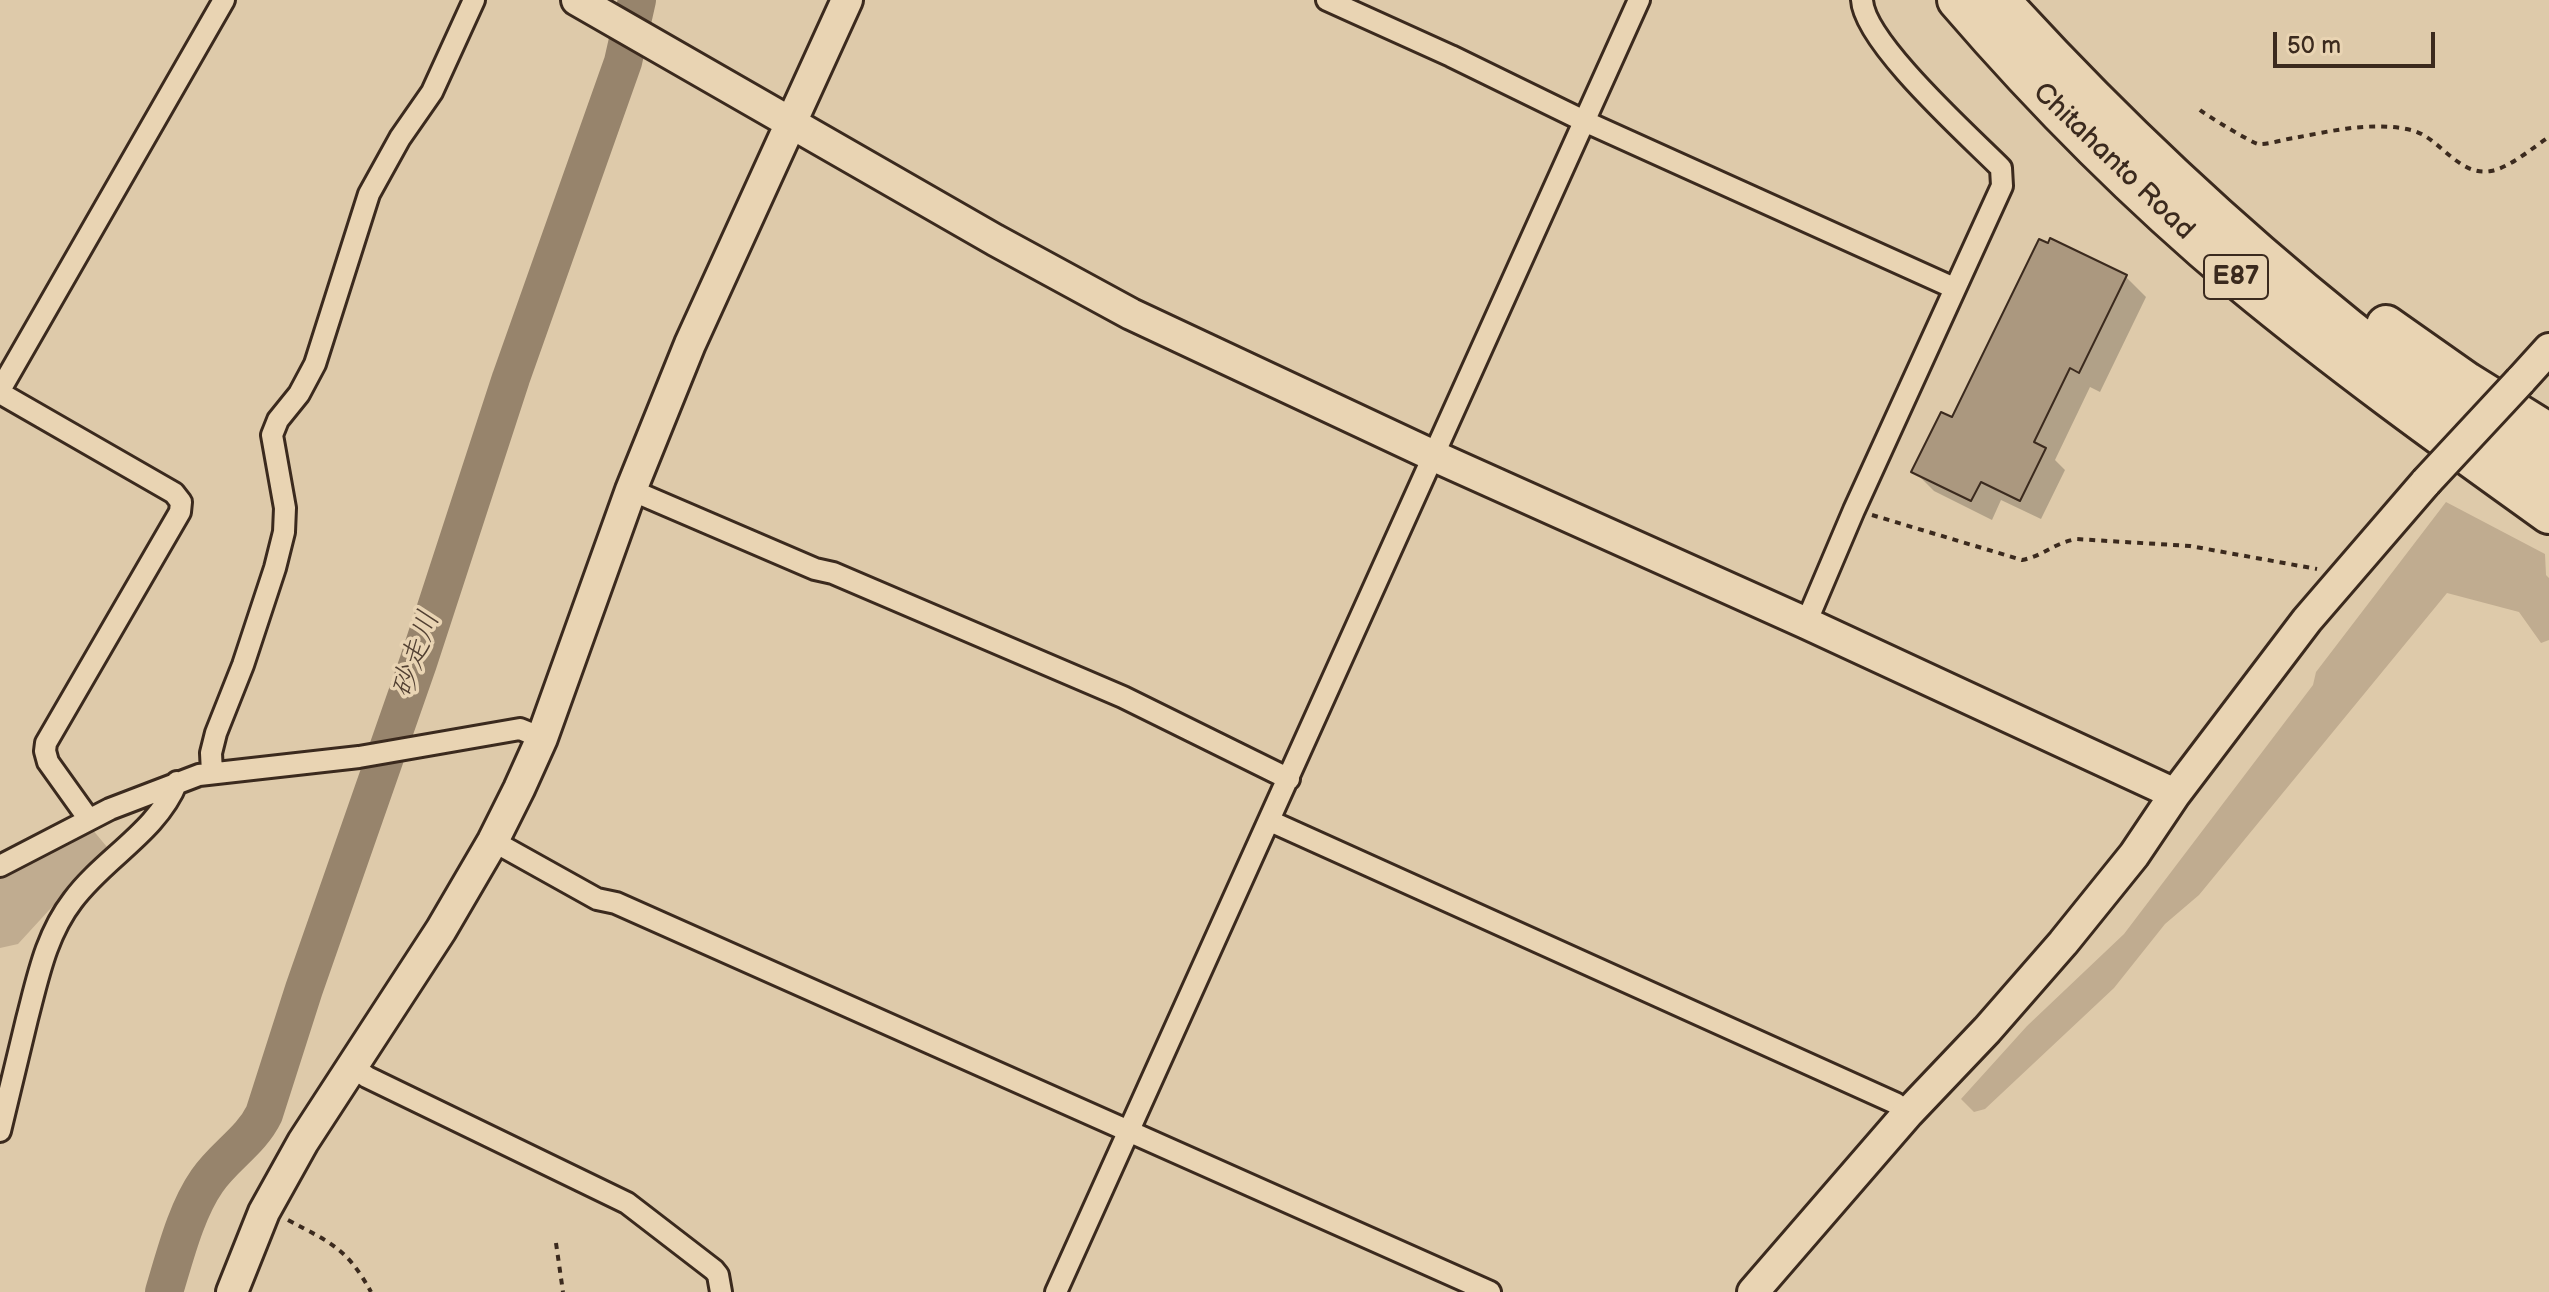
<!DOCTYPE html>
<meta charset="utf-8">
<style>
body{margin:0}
#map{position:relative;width:2549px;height:1292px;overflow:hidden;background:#decaaa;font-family:"Balsamiq Sans",sans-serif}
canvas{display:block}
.scale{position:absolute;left:2273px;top:32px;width:162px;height:36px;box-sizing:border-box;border:4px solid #3b2a1e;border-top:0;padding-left:10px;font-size:24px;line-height:28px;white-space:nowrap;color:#3b2a1e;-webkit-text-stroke:6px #e9d4b3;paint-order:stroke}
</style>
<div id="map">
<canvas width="2549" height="1292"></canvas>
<div class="scale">50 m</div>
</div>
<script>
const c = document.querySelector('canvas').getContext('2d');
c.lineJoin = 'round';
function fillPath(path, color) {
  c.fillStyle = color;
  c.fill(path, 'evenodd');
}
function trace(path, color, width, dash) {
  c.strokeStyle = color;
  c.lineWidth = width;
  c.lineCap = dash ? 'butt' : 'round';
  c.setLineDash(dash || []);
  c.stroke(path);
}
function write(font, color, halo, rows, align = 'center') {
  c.font = font + ' "Balsamiq Sans","Klee One",sans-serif';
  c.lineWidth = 7;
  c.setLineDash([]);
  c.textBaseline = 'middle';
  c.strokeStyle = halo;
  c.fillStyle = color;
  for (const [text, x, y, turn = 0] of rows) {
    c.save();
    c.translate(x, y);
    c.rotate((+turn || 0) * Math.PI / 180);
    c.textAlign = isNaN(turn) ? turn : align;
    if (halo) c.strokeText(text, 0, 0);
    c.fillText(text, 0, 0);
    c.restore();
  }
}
fillPath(new Path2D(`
 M2446,502L2545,554L2546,575L2549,578V640L2541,643L2519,612L2447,593L2199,895L2165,924L2114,988L1985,1109L1974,1112L1961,1099L2027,1026L2124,934L2313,685L2316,672Z
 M92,829L107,847L18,944L0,948V877Z`), '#c0ac90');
fillPath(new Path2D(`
 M2126,277L2146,297L2100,392L2090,387L2055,460L2065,470L2041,519L2001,500L1992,520L1934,491L1914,471L1953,420Z`), '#0003');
trace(new Path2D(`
 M164,1292C175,1256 186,1211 207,1181C224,1156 251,1141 264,1114L304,989L418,663L511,378L623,62L637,0`), '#97846c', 38);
const building = new Path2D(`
 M2050,238L2127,275L2079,373L2070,368L2034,442L2046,448L2020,501L1981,482L1971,501L1911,472L1941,412L1952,417L2039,239L2048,243Z`);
fillPath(building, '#ab987f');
trace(building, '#3b2a1e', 2);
const street = new Path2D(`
 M1327,0L1451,56L1584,121L1954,288
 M0,390L224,0
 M0,393L174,493L181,502L180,512L46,743L45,751L48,762L88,818
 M631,490L815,569L833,573L1123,697L1289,779
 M1806,623L1854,510L2002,186L2001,168C1968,135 1864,42 1862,0
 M212,773L211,753L216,733L243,665L275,568L284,532L285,508L272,435L278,420L299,394L315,364L369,194L400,138L432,92L474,0
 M1270,821L1895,1103L1908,1113
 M493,841L597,899L616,903L1490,1292
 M0,866L110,809L199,775L359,757L520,729L542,738
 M353,1067L367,1077L627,1203L714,1270L718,1275L721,1292
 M0,1131C9,1094 18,1056 27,1019C38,977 46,935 73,900C104,858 157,832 177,782
 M1056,1292L1639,0`);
const secondary = new Path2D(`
 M577,0L995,240L1131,314L1434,456L1806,623L2175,794
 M2520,381L2549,349
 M232,1292L264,1212L303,1142L441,930L493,841L519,789L542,738L631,490L690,344L847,0
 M1753,1292L1908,1113L1987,1030L2063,943L2134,855L2175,794L2307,620L2426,482`);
const highway = new Path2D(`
 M1957,0C2042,99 2140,197 2240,281C2339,363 2444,439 2549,514
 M2000,0C2107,118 2224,228 2348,328C2413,380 2481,426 2549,473
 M2386,325L2467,382L2549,433`);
trace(street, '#3b2a1e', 26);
trace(secondary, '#3b2a1e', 36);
trace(highway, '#3b2a1e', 44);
trace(new Path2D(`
 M2200,110C2206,115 2252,143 2258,144C2268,145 2284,139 2294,138C2331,131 2373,121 2411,130C2440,137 2458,177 2491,171C2511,167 2532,148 2549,137
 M1872,515L2022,560C2043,556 2052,544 2076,539L2190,546L2317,569
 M288,1220C331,1243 347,1248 371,1292
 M556,1243L563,1292`), '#3b2a1e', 4, [6, 6]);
trace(street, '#e9d4b3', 20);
trace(secondary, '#e9d4b3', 30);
trace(highway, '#e9d4b3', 38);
const secondaryBridge = new Path2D(`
 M2426,482L2520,381`);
trace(secondaryBridge, '#3b2a1e', 36, []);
trace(secondaryBridge, '#e9d4b3', 30);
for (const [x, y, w] of [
 [2236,277,64]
]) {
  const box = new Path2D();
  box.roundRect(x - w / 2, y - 22, w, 44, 6);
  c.fillStyle = '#e9d4b3';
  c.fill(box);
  trace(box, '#3b2a1e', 2);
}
write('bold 26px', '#3b2a1e', null, [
 ["E87",2236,277]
]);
write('28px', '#3b2a1e', '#e9d4b3', [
 ["Chitahanto Road",2113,162,44]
]);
write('italic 30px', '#524032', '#e9d4b3', [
 ["砂走川",417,655,-71]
]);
</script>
